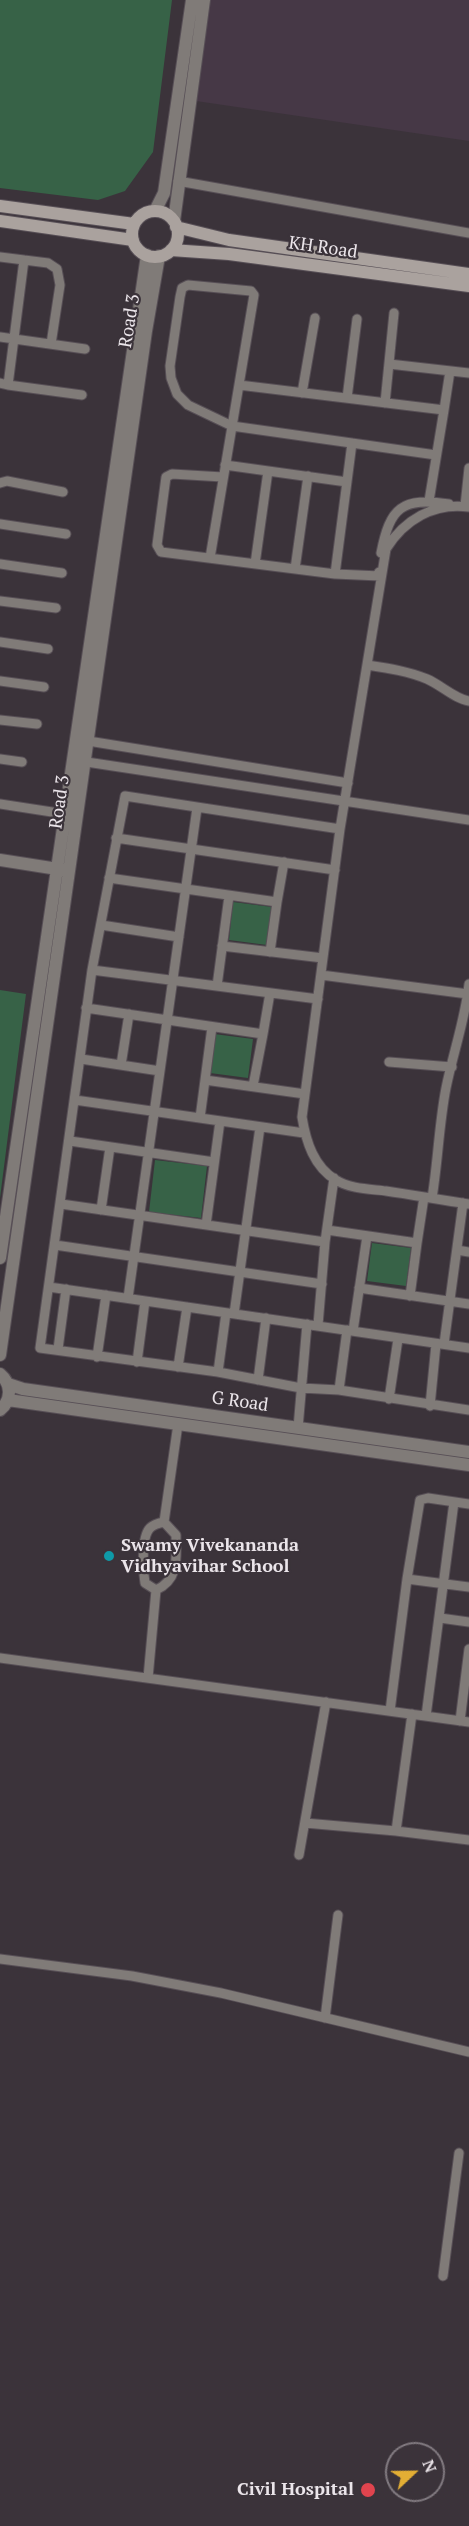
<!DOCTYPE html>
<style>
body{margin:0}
#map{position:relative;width:469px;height:2526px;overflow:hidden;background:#3b333a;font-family:"PT Serif",serif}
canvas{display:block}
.north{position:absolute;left:385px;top:2442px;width:60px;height:60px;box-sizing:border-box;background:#3b333a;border:2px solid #817a80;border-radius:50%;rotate:68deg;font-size:16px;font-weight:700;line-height:24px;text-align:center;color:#ebe5ea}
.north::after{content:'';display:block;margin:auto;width:21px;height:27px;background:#e3ae34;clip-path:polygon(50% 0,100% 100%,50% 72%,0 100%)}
</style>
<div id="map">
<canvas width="469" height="2526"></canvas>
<div class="north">N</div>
</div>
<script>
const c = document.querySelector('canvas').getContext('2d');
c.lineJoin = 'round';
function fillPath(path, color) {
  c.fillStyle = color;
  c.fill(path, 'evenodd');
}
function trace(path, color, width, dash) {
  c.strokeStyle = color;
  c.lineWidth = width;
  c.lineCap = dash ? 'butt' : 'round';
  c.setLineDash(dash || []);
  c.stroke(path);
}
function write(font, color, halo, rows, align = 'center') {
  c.font = font + ' "PT Serif",serif';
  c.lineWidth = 4.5;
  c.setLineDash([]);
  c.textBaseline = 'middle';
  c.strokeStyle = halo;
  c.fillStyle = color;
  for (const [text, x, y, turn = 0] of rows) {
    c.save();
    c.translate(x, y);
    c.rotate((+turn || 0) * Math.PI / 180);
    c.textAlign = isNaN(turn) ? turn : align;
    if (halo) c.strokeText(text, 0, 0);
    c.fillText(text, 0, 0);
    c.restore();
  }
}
fillPath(new Path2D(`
 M209,0H469V141L196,101Z`), '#463846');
fillPath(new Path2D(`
 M0,0H172L153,152L125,191L98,200L0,188Z
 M233,902L272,907L267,945L229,940Z
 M0,990L26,994L0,1198Z
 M214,1034L253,1039L248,1078L210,1073Z
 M155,1160L207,1166L201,1218L149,1212Z
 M372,1243L411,1248L406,1286L367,1281Z`), '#376247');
const minor = new Path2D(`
 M178,181L469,233
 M0,257L48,263L57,269L60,285L51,344
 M0,337L85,349
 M389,364L469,373
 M0,383L8,385L24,260
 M8,385L82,395
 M239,385L444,410L429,501
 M302,393L315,318
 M347,398L357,319
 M385,403L394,313
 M444,410L450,371
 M225,465L347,482
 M223,477L172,474L166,477L157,545L161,552L335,574L380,576L379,572
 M0,483L7,481L63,492
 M465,506L469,468
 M469,507C434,502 404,520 386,549L340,829L302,1117C306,1142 314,1167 336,1180C350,1189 371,1189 386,1191C414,1195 441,1200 469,1204
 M0,524L66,534
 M381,553C390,507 402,497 449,504
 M210,558L254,295L251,291L188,285L182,288L180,297L170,366L171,378L177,394L188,405L232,426L436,455
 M0,564L62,573
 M255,564L268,471
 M295,569L308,476
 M335,574L352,443
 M0,601L56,608
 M0,642L48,649
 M367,665C387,668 408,671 427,679C441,685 455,699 469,701
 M0,681L44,687
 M0,720L37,724
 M82,740L348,783
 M0,759L22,762
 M80,761L469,820
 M0,804L65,814
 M340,829L125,796L92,970L40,1348L218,1372L301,1388L339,1390L469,1410
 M116,838L335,870
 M109,878L277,902L284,862
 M101,925L179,937
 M222,946L323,958
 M270,952L277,902
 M92,970L318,999
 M321,975L468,994
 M217,986L229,896
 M86,1008L263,1034L270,993
 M81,1059L160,1071
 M389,1062L452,1067
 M121,1065L129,1014
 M205,1080L305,1094
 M253,1086L263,1034
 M75,1100L304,1133
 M200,1118L212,1027
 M70,1141L214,1162
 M432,1198C438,1161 439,1124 446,1088C453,1053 465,1020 469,984
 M61,1204L325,1242
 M101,1210L110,1147
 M206,1225L220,1121
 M327,1230L417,1243L424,1197
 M55,1245L322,1284
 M457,1250L469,1252
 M49,1287L469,1348
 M359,1288L469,1304
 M410,1296L417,1243
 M128,1298L197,808
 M234,1314L260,1127
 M318,1325L325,1242L334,1178
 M353,1331L367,1236
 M444,1344L463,1203
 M58,1349L66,1289
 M97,1357L106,1295
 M137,1362L145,1301
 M178,1367L187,1307
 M218,1372L226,1313
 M258,1380L266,1318
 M339,1390L347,1330
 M389,1399L398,1339
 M430,1406L436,1344
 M298,1428L307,1324
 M407,1579L420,1500L428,1498L469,1504
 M156,1590L145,1583C143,1571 141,1537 150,1528C154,1524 159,1523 164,1522
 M440,1618L469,1622
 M0,1658L469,1722
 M148,1678L156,1590C180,1579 176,1557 176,1535L164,1522L178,1424
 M390,1711L407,1579L469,1587
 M412,1714L396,1831L469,1840
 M426,1716L454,1502
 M460,1721L469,1649
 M305,1823L396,1831
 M299,1855L326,1702
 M0,1959L132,1976L221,1993L469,2052
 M325,2018L338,1915
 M443,2276L459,2153`);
const tertiary = new Path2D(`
 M155,211L164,193L192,0
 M174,221L204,0
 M0,860L64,870
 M0,1258L147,255
 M0,1355L146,331L159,256
 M0,1374C12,1384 12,1400 0,1410
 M8,1384L23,1389L469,1452
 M8,1400L469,1465`);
const secondary = new Path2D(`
 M0,206L134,224
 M132 234a23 23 0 1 1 46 0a23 23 0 1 1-46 0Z
 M0,221L133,240
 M176,227L229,240L469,274
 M171,250L229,254L469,286`);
trace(minor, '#574f56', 11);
trace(tertiary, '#574f56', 14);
trace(secondary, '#574f56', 14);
trace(minor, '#807b78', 9);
trace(tertiary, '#807b78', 12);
trace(secondary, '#aaa29e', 12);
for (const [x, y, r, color] of [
 [109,1556,6,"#0f9aa8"],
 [368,2490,8,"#e0444e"]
]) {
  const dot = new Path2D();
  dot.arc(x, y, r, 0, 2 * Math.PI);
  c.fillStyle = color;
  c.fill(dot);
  trace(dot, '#3b333a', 2);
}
write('18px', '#ebe5ea', '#3b333a', [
 ["KH Road",323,248,8],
 ["Road 3",130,321,-81],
 ["Road 3",60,802,-82],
 ["G Road",240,1402,8]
]);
write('bold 18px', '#ebe5ea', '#3b333a', [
 ["Swamy Vivekananda",121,1546],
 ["Vidhyavihar School",121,1567],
 ["Civil Hospital",354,2490,"right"]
], 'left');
</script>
